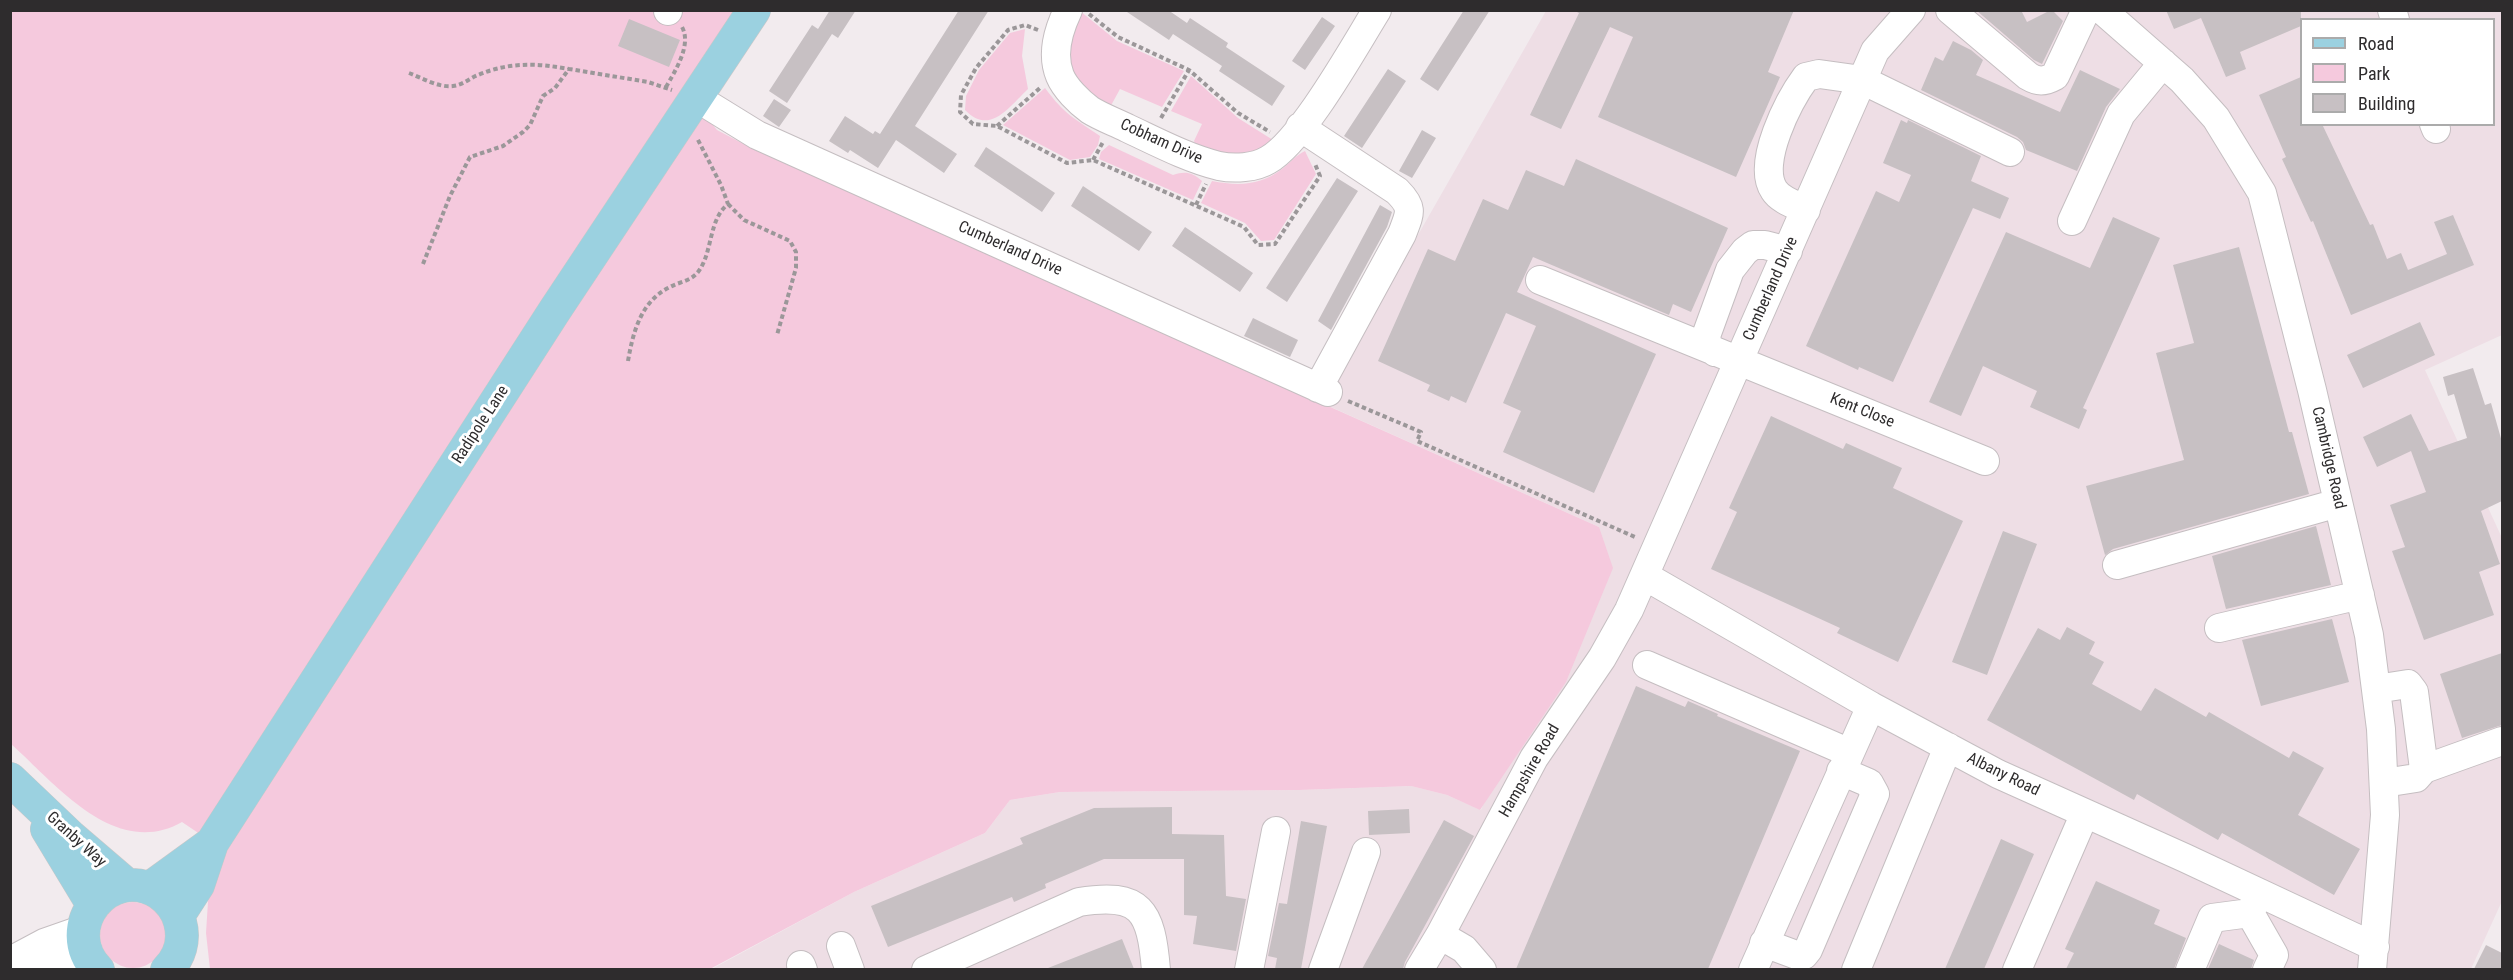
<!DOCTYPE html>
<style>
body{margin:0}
#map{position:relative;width:2513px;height:980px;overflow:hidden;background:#f2ebee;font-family:"Roboto Condensed",sans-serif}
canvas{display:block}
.frame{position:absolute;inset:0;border:12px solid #2e2c2d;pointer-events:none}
.legend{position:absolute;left:2300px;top:18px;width:195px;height:108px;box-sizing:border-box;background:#fff;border:2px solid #ababab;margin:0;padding:8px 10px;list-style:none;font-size:18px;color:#2e2c2d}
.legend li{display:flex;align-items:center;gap:12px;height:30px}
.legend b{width:30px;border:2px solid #ababab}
</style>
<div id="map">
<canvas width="2513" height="980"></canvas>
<div class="frame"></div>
<ul class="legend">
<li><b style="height:8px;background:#9bd1e0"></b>Road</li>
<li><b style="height:16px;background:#f5c9dd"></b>Park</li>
<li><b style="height:16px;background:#c7c0c3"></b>Building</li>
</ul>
</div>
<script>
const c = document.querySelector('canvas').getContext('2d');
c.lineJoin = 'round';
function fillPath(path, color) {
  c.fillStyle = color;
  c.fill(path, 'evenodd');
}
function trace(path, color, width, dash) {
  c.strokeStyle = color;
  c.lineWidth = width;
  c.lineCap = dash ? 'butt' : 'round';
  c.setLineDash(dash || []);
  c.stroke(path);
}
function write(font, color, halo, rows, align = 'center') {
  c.font = font + ' "Roboto Condensed",sans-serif';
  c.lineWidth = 6;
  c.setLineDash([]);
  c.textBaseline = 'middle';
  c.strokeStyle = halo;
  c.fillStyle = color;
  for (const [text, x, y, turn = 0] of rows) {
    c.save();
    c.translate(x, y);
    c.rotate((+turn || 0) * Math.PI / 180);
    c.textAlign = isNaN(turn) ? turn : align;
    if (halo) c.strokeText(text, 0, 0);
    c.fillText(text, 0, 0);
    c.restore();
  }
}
fillPath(new Path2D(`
 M1546,11H2502V335L2425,370L2502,538V901L2471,969L710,970L854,892L985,833L1010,800L1060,792L1299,790L1411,786L1447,795L1481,810L1599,527L1322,403ZM2302,20H2494V124H2302Z`), '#eedee5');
fillPath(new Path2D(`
 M11,11H741L686,93L717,130L755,150L1599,527L1613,568L1566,682L1480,810L1447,795L1411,786L1299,790L1060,792L1010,800L985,833L854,892L710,969H210L206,933L209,886L225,851L182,822C115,860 55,783 11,744Z
 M1080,11L1117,41L1184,71L1162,107L1120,89L1108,111L1067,69L1071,24Z
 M1025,29L1022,56L1028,89C1009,107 990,136 965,110L966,96L979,70L1010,33Z
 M1191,76L1238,118L1273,140L1247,157L1197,148L1194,141L1202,124L1171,111Z
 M1045,88C1065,115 1074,118 1100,136L1098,145L1090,157L1070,160L1003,125Z
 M1109,145L1173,175C1185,171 1192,172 1202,181L1193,200L1099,159L1101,152Z
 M1305,151L1316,174L1274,240L1261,241L1245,223L1201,203L1212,181C1238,186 1260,186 1282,169C1290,163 1296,155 1305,151Z
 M100 935a33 33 0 1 1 66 0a33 33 0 1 1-66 0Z`), '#f5c9dd');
fillPath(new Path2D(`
 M830,10H856L838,38L832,34L787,103L769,91L812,25L818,29Z
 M959,10H989L915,126L957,154L944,173L896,140L878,168L850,150L848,153L829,141L845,116L873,134L875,131L880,134Z
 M1124,10H1168L1187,23L1190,18L1228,43L1226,47L1285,86L1272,106L1219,71L1222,66L1173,34L1169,40Z
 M1464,10H1490L1438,91L1420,79Z
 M1573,10H1794L1768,72L1780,77L1736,177L1598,117L1633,37L1610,27L1561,129L1530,115L1579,13Z
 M1976,10H2021L2027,22L2047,12H2054L2063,21L2042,64L2034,60Z
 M2166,10H2301V26L2240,52L2246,69L2226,77L2201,18L2174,29Z
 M1322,17L1335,26L1305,70L1292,61Z
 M629,19L680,40L669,67L618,46Z
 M1953,41L1971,50L1983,60L1976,75L2060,112L2080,70L2120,89L2106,107L2077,171L2026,150L2023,142L2017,137L1921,90L1935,57L1943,61Z
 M1388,69L1406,81L1362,148L1344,136Z
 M2301,77V124H2322L2370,225L2373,224L2387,259L2401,253L2408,270L2447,254L2434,222L2453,215L2474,265L2351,315L2313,221L2311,222L2282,159L2286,157L2259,95Z
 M774,99L791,110L779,127L763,116Z
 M1901,120L1907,123L1908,120L1981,156L1971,181L2009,198L2000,219L1973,208L1893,382L1859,367L1858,370L1806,346L1876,191L1899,202L1911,175L1883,163Z
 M1422,130L1436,138L1412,178L1399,171Z
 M986,147L1055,193L1042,212L974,166Z
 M1576,159L1728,228L1691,312L1673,304L1669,315L1533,257L1517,292L1656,354L1594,493L1503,452L1521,411L1503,403L1536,326L1506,313L1466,403L1451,396L1449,401L1427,391L1430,385L1378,361L1428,249L1455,261L1483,199L1508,210L1526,170L1564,186Z
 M1337,178L1358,191L1287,302L1266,288Z
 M1083,186L1152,232L1139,251L1071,206Z
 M1380,205L1392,212L1387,227L1331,330L1318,321Z
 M2113,217L2160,238L2083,408L2087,410L2079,429L2030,407L2037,391L1983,366L1961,416L1929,402L2006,232L2090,268Z
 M1185,227L1253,273L1240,292L1172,246Z
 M2239,247L2289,432H2292L2309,494L2113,549L2105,555L2086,486L2184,460L2156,353L2194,343L2173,265Z
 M1253,318L1298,340L1290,357L1244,336Z
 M2420,322L2435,355L2363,388L2347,355Z
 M2473,368L2485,405L2491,403L2502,442V501L2481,511L2500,564L2479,572L2494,615L2424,640L2392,551L2405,547L2390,505L2426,492L2411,451L2377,467L2363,437L2411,414L2429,451L2467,438L2454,394L2448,396L2443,377Z
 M1771,416L1843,449L1846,443L1902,468L1893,488L1963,521L1898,662L1837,633L1840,628L1711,569L1737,512L1729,508Z
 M2316,526L2331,585L2226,609L2212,556Z
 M2003,531L2037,544L1987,675L1952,662Z
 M2332,619L2349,682L2261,706L2242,640Z
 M2067,627L2095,642L2089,654L2104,662L2092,684L2141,711L2155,688L2206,717L2209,712L2289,758L2293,751L2324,768L2298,815L2360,849L2334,895L2222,833L2218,840L2137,794L2134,800L1987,720L2038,628L2060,640Z
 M2502,653V725L2462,738L2440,674Z
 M1636,686L1685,707L1688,701L1718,714L1717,716L1800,751L1708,969H1516Z
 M1172,807V834L1224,835L1226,896L1246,899L1236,951L1193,944L1197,916L1184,915V859H1104L1045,884L1046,888L1014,902L1012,897L888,947L871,906L1023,844L1020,838L1094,808Z
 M1409,809L1410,833L1369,835L1368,811Z
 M1444,820L1474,836L1405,962L1403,969H1362Z
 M1301,821L1327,826L1301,969H1275L1277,958L1268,956L1279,903L1287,904Z
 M2001,839L2034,854L1984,969H1945Z
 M2096,881L2160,910L2154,924L2186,938L2174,969H2066L2074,953L2065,949Z
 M1122,939L1134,969H1048V968Z
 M2219,944L2254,960L2251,969H2208Z
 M2486,945L2502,953V969H2474Z`), '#c7c0c3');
const minor = new Path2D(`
 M1068,10C1058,31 1051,54 1060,76C1065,88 1079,102 1090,110C1101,117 1115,122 1127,128C1157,142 1187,158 1219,166C1234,169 1255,168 1268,160C1302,141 1354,47 1377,10
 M1950,10L2028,76C2038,82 2044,82 2055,76L2086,10
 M2102,10L2182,80L2216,118L2262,193L2312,390L2369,635L2381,729L2385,815L2372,970
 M2392,10L2395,20
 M668,11V10
 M697,98L757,135L1328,392
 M2434,124L2436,129
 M1300,127L1397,191C1414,208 1410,213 1402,234L1318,388
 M1806,210C1796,205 1780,200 1774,190C1756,163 1789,100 1806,77L1819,74L1862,80L2010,152
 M2072,221L2121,114L2163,63
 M1540,280L1985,461
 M1715,352L1708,346L1706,336L1730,270L1745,251L1753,245H1765L1788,251
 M2117,565L2338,503
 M1645,576L1871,706L1998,774L2185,858L2375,947
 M2219,628L2360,595
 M1647,665L1850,753
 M2376,689L2408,684L2414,692L2424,769L2416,778L2384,783
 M2424,769L2502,741
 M2250,913L2274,955L2267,970
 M1440,935L1464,949L1482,970
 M1764,943L1799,956L1804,955L1808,950L1875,794L1869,783L1841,771
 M841,946L850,970
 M10,959L52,963H92
 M14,959L44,943L84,929
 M801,965L803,970
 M926,970L1079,902C1141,892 1151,910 1156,970
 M1249,970L1276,831
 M1323,970L1366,852
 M1419,970L1440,935L1534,758L1602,658L1629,610L1875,51L1911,10
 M1753,970L1871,706
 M1856,970L1948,747
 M2017,970L2085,813
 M2190,970L2212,918L2250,913L2259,893`);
const major = new Path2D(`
 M10,779L71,837L127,885
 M47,829L93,905
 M150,888L212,843
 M178,916L198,885L212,843L555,310L754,10
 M98,970C57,928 109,862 159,893C169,900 177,910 180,922C185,940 180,957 167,970`);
trace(minor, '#c5bec1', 30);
trace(major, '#c9c8c8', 34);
trace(new Path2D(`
 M1089,14L1118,37L1189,70L1238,113L1270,132
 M1038,30L1025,25L1008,30L976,68L961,95L960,112L973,124L997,126L1067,163L1093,160L1244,227L1258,245L1275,244L1320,176L1315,164
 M409,73C422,78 439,88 453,86C463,85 470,78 478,75C509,62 537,63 569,69
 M666,87C675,71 692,45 682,27
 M1161,118L1189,70
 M997,126L1041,87
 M1093,160L1103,142
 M728,204L744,220L790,241L796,252V268L777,335
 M1196,205L1206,184
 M423,264L450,196L470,157L503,146L523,132L530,125L543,96L555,88L569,69L648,82L672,90
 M628,361C633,332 641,301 670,287C679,282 691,281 698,272C713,253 708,220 728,204L721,185L697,138
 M1348,401L1421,432L1417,441L1635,537`), '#9b9799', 4, [4.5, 3]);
trace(minor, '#fff', 28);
trace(major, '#9bd1e0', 33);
write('16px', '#2e2c2d', '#fff', [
 ["Cobham Drive",1161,142,24],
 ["Cumberland Drive",1010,249,24],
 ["Cumberland Drive",1771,289,-66],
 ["Kent Close",1862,411,22],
 ["Radipole Lane",481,425,-57],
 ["Cambridge Road",2328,458,77],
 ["Hampshire Road",1530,771,-60],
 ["Albany Road",2003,775,26],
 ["Granby Way",76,840,42]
]);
</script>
